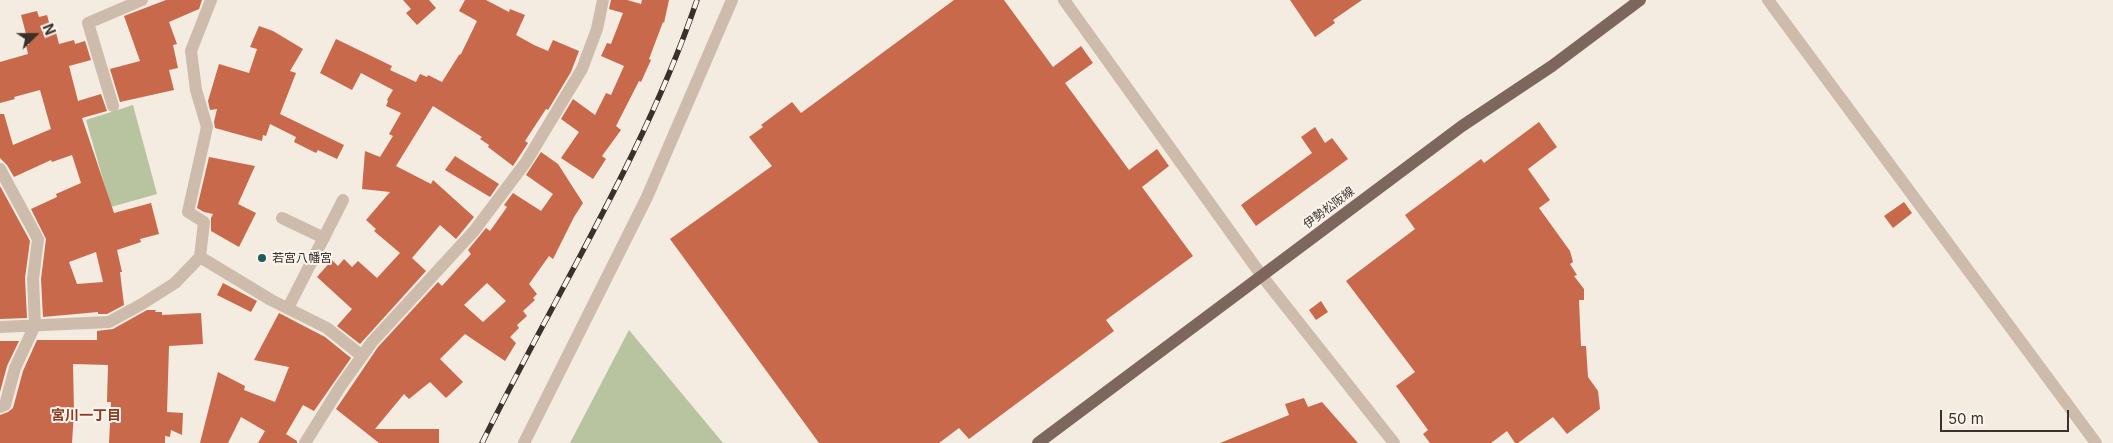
<!DOCTYPE html>
<meta charset="utf-8">
<style>
body{margin:0}
#map{position:relative;width:2113px;height:443px;overflow:hidden;background:#f4ebe1;font-family:Inter,sans-serif}
canvas{display:block}
.north{position:absolute;left:10px;top:10px;width:50px;height:50px;-webkit-text-stroke:4px #fbf5ee;paint-order:stroke;rotate:68deg;font-size:14px;font-weight:700;line-height:20px;text-align:center;color:#3b302b}
.north::after{content:'';display:block;margin:auto;width:18px;height:22px;background:#3b302b;clip-path:polygon(50% 0,100% 100%,50% 72%,0 100%)}
.scale{position:absolute;left:1940px;top:410px;width:129px;height:22px;box-sizing:border-box;border:2px solid #3b302b;border-top:0;padding-left:6px;font-size:15px;line-height:18px;white-space:nowrap;color:#3b302b;-webkit-text-stroke:4px #fbf5ee;paint-order:stroke}
</style>
<div id="map">
<canvas width="2113" height="443"></canvas>
<div class="north">N</div>
<div class="scale">50 m</div>
</div>
<script>
const c = document.querySelector('canvas').getContext('2d');
c.lineJoin = 'round';
function fillPath(path, color) {
  c.fillStyle = color;
  c.fill(path, 'evenodd');
}
function trace(path, color, width, dash) {
  c.strokeStyle = color;
  c.lineWidth = width;
  c.lineCap = dash ? 'butt' : 'round';
  c.setLineDash(dash || []);
  c.stroke(path);
}
function write(font, color, halo, rows, align = 'center') {
  c.font = font + ' Inter,"Noto Sans JP",sans-serif';
  c.lineWidth = 4;
  c.setLineDash([]);
  c.textBaseline = 'middle';
  c.strokeStyle = halo;
  c.fillStyle = color;
  for (const [text, x, y, turn = 0] of rows) {
    c.save();
    c.translate(x, y);
    c.rotate((+turn || 0) * Math.PI / 180);
    c.textAlign = isNaN(turn) ? turn : align;
    if (halo) c.strokeText(text, 0, 0);
    c.fillText(text, 0, 0);
    c.restore();
  }
}
fillPath(new Path2D(`
 M133,105L157,194L111,207L86,120Z
 M629,330L723,443H570Z`), '#b8c4a0');
fillPath(new Path2D(`
 M166,0H202L199,9L169,22L177,44L173,45L178,68L169,70L174,90L120,102L110,69L140,61L124,16Z
 M403,0H429L436,8L417,25L406,13L411,9Z
 M465,0H486L509,12L510,9L525,15L516,35L534,45L548,51L553,40L579,51L571,72L548,110L546,109L525,141L528,143L513,166L488,147L489,145L480,139L482,137L433,106L396,166L431,184L433,180L474,217L456,239L440,225L412,258L426,271L360,344L337,326L352,309L317,277L332,260L338,266L344,259L352,267L358,261L377,278L400,253L374,231L376,229L366,220L390,192L362,189L365,151L380,157L393,136L389,134L401,113L386,106L388,101L387,100L393,90L361,73L352,90L320,73L336,39L392,66L390,70L416,82L420,74L427,77L428,75L442,82L459,55L461,54L477,21L459,11Z
 M611,0H627L641,4L642,0H669L664,23L663,22L649,59L651,60L641,82L639,81L616,126L621,130L602,156L606,159L593,179L561,158L579,132L561,119L573,99L595,115L606,93L611,95L624,66L601,56L607,43L611,44L623,13L609,9Z
 M954,0H1004L1053,67L1081,46L1093,63L1065,83L1129,170L1157,149L1169,166L1142,187L1193,256L1106,320L1114,331L969,439L959,428L939,443H819L670,239L772,166L749,137L763,127L761,125L792,102L801,113Z
 M1290,0H1362L1333,20L1335,23L1315,37Z
 M37,11L39,17L47,15L50,26L54,25L59,44L74,40L75,44L85,41L91,60L69,66L78,101L101,94L107,111L82,118L114,213L151,203L159,234L140,239L141,242L117,250L122,272H120L124,305L107,314H98V312L43,317L41,279L46,239L31,209L57,197L56,194L81,183L72,155L52,162L51,160L14,177L7,165L0,158V114H4L13,145L51,129L40,90L14,97L15,99L0,103V62L28,54L26,45H29L21,15ZM96,252L103,282L77,284L69,262Z
 M259,26L273,31L303,49L290,71L296,73L280,114L344,145L337,159L318,150L316,153L294,142L296,137L270,124L266,136L263,135L262,141L215,128L214,122L217,109L210,110L208,101L219,64L249,73L257,49L250,47Z
 M1539,122L1557,147L1528,169L1550,200L1539,208L1570,251L1573,262L1570,264L1577,275L1574,276L1584,289V300H1579L1581,346H1586L1588,377L1598,391L1600,409L1567,434L1553,417L1518,443H1515L1507,431L1491,443H1430L1423,434L1428,430L1396,386L1415,372L1346,281L1415,229L1405,215L1481,159L1484,163Z
 M1315,127L1325,143L1332,138L1348,159L1256,226L1241,205L1312,153L1301,137Z
 M541,152L558,164L583,203L574,217L553,259L549,256L529,284L537,294L533,298L535,300L523,311L527,316L517,325L519,328L510,337L516,343L505,361L465,334L440,359L463,382L446,398L430,382L409,399L404,394L375,429H439V443H379L336,409L378,347L438,282L442,286L471,254L468,250L486,228L490,231L507,207L504,205L513,193L541,211L553,194L526,175ZM487,283L506,301L483,322L464,305Z
 M455,156L499,184L490,197L445,170Z
 M209,157L255,166L238,204L256,213L239,247L211,231V218L213,214L204,212L197,208Z
 M0,186L30,241L25,278L27,318L0,319Z
 M1904,202L1912,213L1893,228L1884,216Z
 M223,283L257,301L251,312L217,295Z
 M1321,301L1328,312L1316,320L1309,310Z
 M147,310H156L155,312H162V315L201,313L203,344L169,346L167,412L183,413L182,435L171,430L170,437L165,436V443H109L111,402H107L108,365L73,364L74,412L72,443H0V415L8,412L13,408L23,371L37,340H97V331L113,329Z
 M279,313L325,337L351,358L314,411L303,405L286,434L297,441V443H258L265,431L241,417L228,443H200L218,372L245,386L244,390L275,402L289,367L254,360Z
 M0,341H19L7,366L0,392Z
 M1304,398L1308,407L1322,402L1358,443H1220L1289,415L1285,404Z`), '#c8694b');
trace(new Path2D(`
 M1064,0L1262,276L1394,443
 M1768,0L2096,443
 M113,106L88,23L142,0
 M0,169L38,239L33,279L35,325L15,368L5,405L0,407
 M282,218L324,238
 M200,257L271,300L327,328L362,356
 M288,308L343,200
 M0,327L109,322L142,304L175,283L200,257L204,222L188,212L207,127L196,90L191,51L211,0
 M305,443L340,387L372,342L474,231L526,162L582,69L597,29L603,0
 M524,443L647,197L732,0`), '#cdbbac', 12);
trace(new Path2D(`
 M1038,443L1462,126L1552,66L1640,0`), '#7d675c', 12);
const rail = new Path2D(`
 M482,443C554,296 644,156 697,0`);
trace(rail, '#3b302b', 5.5);
trace(rail, '#fbf5ee', 4, [11]);
for (const [x, y, r, color] of [
 [262,258,5,"#1f5a5e"]
]) {
  const dot = new Path2D();
  dot.arc(x, y, r, 0, 2 * Math.PI);
  c.fillStyle = color;
  c.fill(dot);
  trace(dot, '#fbf5ee', 2);
}
write('12px', '#3b302b', '#fbf5ee', [
 ["伊勢松阪線",1329,208,-37]
]);
write('12px', '#3b302b', '#fbf5ee', [
 ["若宮八幡宮",272,258]
], 'left');
write('bold 14px', '#8c3b22', '#fbf5ee', [
 ["宮川一丁目",86,416]
]);
</script>
